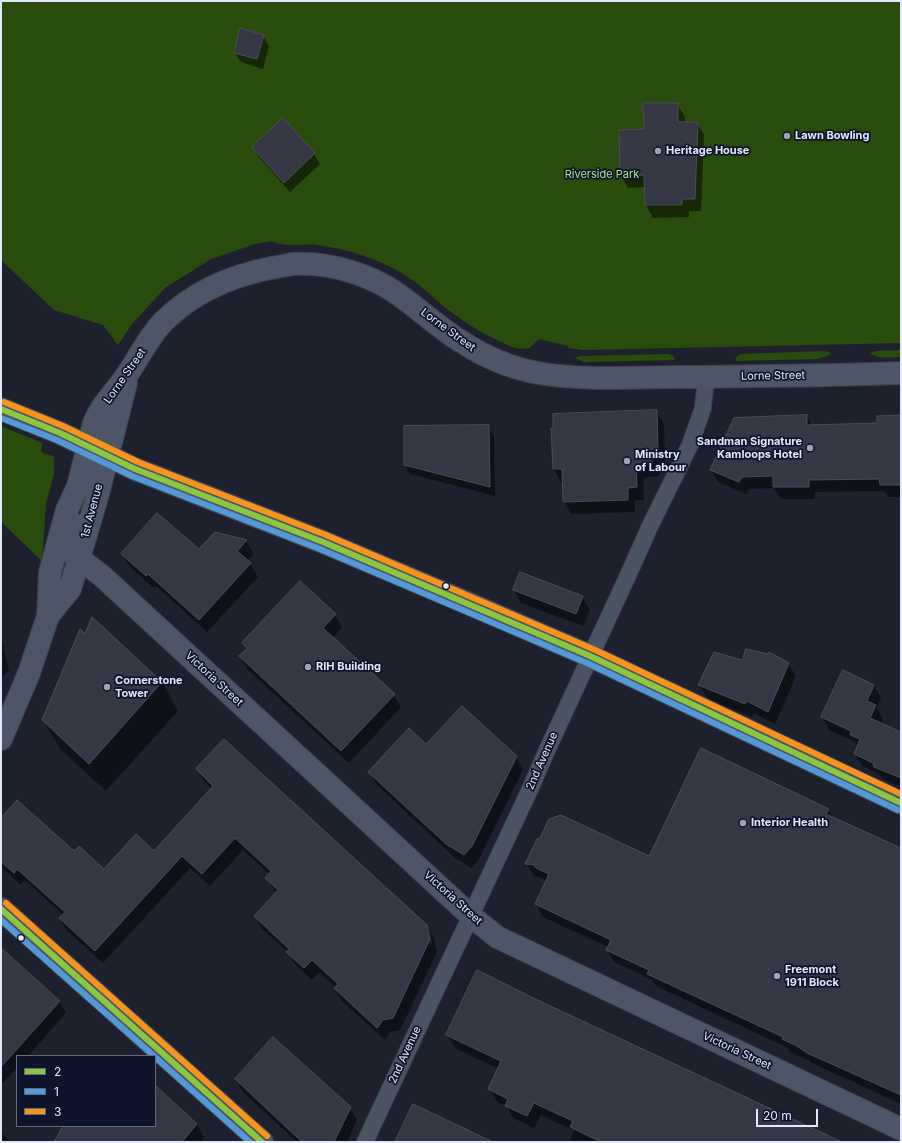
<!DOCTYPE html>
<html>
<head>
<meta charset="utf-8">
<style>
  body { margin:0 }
  #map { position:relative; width:902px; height:1143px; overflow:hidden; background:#1d212e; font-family:Inter,sans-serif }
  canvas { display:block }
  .frame { position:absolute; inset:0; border:2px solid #e2e9fa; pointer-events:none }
  .legend { position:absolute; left:16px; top:1055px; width:140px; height:72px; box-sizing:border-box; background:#0d142b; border:1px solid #62697e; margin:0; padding:5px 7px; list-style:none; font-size:12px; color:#e2e9fa }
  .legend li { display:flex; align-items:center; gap:8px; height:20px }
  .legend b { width:20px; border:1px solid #62697e }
  .scale { position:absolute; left:756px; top:1109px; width:62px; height:18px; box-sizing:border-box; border:2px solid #e2e9fa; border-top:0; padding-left:5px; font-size:12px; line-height:14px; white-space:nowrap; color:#e2e9fa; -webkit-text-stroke:3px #0d142b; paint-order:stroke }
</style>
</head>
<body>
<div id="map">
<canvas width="902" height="1143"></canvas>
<div class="frame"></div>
<ul class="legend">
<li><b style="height:5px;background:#8cc63e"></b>2</li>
<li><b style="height:5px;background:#5399d7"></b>1</li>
<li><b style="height:5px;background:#f7931d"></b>3</li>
</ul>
<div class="scale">20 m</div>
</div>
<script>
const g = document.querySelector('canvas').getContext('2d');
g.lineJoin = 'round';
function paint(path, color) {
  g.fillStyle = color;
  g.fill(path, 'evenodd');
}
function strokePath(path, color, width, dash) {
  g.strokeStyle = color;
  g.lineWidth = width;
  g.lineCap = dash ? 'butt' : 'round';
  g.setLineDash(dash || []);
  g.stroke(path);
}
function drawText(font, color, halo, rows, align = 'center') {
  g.font = font + ' Inter,sans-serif';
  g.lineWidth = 3.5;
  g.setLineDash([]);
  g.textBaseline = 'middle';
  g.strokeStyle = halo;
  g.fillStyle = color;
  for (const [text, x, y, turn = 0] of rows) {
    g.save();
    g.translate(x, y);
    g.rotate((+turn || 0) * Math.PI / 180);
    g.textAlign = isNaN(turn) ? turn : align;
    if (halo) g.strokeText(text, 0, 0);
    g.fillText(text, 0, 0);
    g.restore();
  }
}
paint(new Path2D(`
  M1 1H901V343L583 350 568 348V346L539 339 529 348C517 351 508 345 497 340 480 332 463 321 448 310 432 297 418 282 400 272 374 257 346 249 317 245 302 243 285 248 272 241L255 244 211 259 165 288 132 324 118 345 103 325 54 310 1 260Z
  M901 350V357C891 357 878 360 870 353L876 351Z
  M824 351 829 352 831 354 819 359 735 361 737 356 742 354Z
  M669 354 673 356 675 360 584 362 575 358 579 356Z
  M1 426 42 443 41 452 54 457V475L46 503 42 561 1 522Z`), '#294c0c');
paint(new Path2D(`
  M263 36 269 46 263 69 241 62 235 53Z
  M677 104 685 117V123H697L704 135 701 211H689V217L653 218 646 205 645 187 628 188 621 175 645 130Z
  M283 120 314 154 320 164 290 192 259 157 254 148Z
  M656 411 664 424 665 464H659V476L643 478 644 500H635V512L571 514 564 502 563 482H561L554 469Z
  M807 416 812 426 878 424 901 416V497H888L884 491 815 492V499H781L774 488 749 489 746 494 718 482 711 470Z
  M488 426 494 436 495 496 410 474 405 465Z
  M215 533 246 541 254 554 247 561 250 564 258 577 207 632 156 586 154 588 130 567 122 554 199 551Z
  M514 590 582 597 590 610 583 626 521 603Z
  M335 615 342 628 332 638 394 695 401 707 349 763 247 669 240 656 247 649 243 643Z
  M92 619 162 682 178 711 106 791 60 749 43 720Z
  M1 635 9 671 1 678Z
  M788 663 796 676 775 724 754 713 752 717 707 698 699 685Z
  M874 686 881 698 877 708 883 719 881 724 901 733V787L883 779 880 775 862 766 855 754 858 747 855 742 829 730 822 717Z
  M426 746 516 757 523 770 479 859 471 868 454 857 377 785 369 772Z
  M197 769 426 926 434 939 437 952 400 1030 390 1032 385 1040 342 1001 335 989 336 988 319 972 312 980 295 964 288 952 262 929 255 916 276 893 267 878 270 875 243 850 210 886 190 868 103 963 67 931 60 919 63 915 25 880 21 885 1 867V819L74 853 104 871 154 852 212 789 204 781ZM427 932H430L432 944H430Z
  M828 810 833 818 901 849V1104L816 1065 806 1059 790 1052 788 1048 656 986 652 980 614 962 607 950 608 947 543 917 536 904 546 882 542 878 534 876 527 864 650 857Z
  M1 949 60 1002 66 1013 28 1056H17V1068L1 1085Z
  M447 1035 840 1142H569L574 1131 573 1130 541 1115 534 1128 513 1118 507 1106 497 1102 490 1089 499 1069 455 1048Z
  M236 1079 350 1108 357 1120 347 1142H297L243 1092Z
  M155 1086 197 1124 204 1137 200 1142H55L64 1126H155Z
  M1 1133 11 1142H1Z`), '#0007');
const building = new Path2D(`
  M240 28 264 35 257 59 234 53Z
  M643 103H678V122H698L695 199H682V205H645L644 175H620L619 130 644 129Z
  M283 118 315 153 284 183 252 147Z
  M657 410 658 452H652V464L636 465 637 487 628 488V500L563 502 562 469H553L551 428H553V414Z
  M807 415V425L877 423V416L901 415V485H880L879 479 809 480V487H773V476L742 477 739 482 710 470 734 418Z
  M489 425 490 487 404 465V426Z
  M157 513 199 549 215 532 247 540 237 551 251 563 199 620 148 574 146 576 121 554Z
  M520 572 583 596 576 614 513 590Z
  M300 581 336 614 323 628 395 694 341 751 239 656 247 648 242 643Z
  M92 617 162 682 89 764 42 720 80 629 85 633Z
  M746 649 768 654 769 652 789 663 768 712 747 701 745 704 698 685 714 652 742 660Z
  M843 670 874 685 867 701 876 705 870 718 901 732V778L874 767 873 763 854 754 860 739 850 735 851 731 821 717Z
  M462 706 517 756 472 846 464 855 446 844 368 772 409 728 426 744Z
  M224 739 427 925 430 939 393 1018 383 1020 377 1028 334 988 338 984 312 960 304 968 286 952 289 949 254 916 278 890 265 878 271 871 235 838 202 874 182 856 95 951 59 918 65 912 17 869 14 873 1 862V818L17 800 74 851 79 846 104 869 136 834 154 851 213 786 196 769Z
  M701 748 829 809 826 814 901 848V1095L807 1053 797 1046 782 1039 783 1037 647 974 649 970 606 950 611 940 535 904 549 874 536 868 534 865 525 864 537 839 540 838 549 819 561 815 649 856Z
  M1 948 60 1001 1 1067Z
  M477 970 531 997 842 1142H601L570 1127 573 1121 534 1103 527 1116 505 1106 508 1099 488 1089 501 1061 446 1035Z
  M273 1037 351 1107 334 1142H302L235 1079Z
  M155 1085 197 1124 182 1142H54L63 1126H155Z
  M413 1104 493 1142H395Z`);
paint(building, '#353844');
strokePath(building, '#494d58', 1);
const street = new Path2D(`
  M365 1142 531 787 548 748 630 571 650 526 690 445 703 408 706 377`);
const secondary = new Path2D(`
  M1 409 60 433 135 469 323 542 479 608 590 656 901 803
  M74 524 69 542 72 553 102 576 471 916 497 937 901 1129
  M48 616 70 589 98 494 126 383
  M1 739 29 673 48 616 50 572 67 510 78 486 94 423C101 405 116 391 127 375 139 357 148 338 163 322 193 292 230 276 271 268 278 267 286 265 293 264 324 262 358 271 385 286 413 302 435 326 462 342 485 357 511 368 538 373 584 381 632 377 678 377 753 376 827 376 901 373
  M1 909 262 1142`);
strokePath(street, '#3a3e49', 18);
strokePath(secondary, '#3a3e49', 24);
strokePath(street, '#4b5463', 16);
strokePath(secondary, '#4c5667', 22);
strokePath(new Path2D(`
  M1 409 60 433 135 469 323 542 590 656 901 803
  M1 909 262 1142`), '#8cc63e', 6);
strokePath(new Path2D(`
  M1 418 57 440 132 476 320 549 587 663 898 810
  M1 920 154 1056
  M155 1057 250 1142`), '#5399d7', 6);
strokePath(new Path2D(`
  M4 402 63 426 138 462 326 535 593 649 901 794
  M6 903 267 1136`), '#f7931d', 6);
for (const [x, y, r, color] of [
  [787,136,4,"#9da3b3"],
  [658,151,4,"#9da3b3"],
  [810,448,4,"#9da3b3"],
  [627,461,4,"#9da3b3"],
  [446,586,3.5,"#e2e9fa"],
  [308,667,4,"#9da3b3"],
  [107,687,4,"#9da3b3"],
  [743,823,4,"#9da3b3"],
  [21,938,3.5,"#e2e9fa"],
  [777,976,4,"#9da3b3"]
]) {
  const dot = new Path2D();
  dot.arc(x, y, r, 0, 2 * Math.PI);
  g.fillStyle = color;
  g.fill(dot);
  strokePath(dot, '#0d142b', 1.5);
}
drawText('bold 11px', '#e2e9fa', '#0d142b', [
  ["Lawn Bowling",795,136],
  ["Heritage House",666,151],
  ["Sandman Signature",802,442,"right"],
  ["Kamloops Hotel",802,455,"right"],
  ["Ministry",635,455],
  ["of Labour",635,468],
  ["RIH Building",316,667],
  ["Cornerstone",115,681],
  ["Tower",115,694],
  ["Interior Health",751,823],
  ["Freemont",785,970],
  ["1911 Block",785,983]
], 'left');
drawText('11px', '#a9e584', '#0d142b', [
  ["Riverside Park",602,175]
]);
drawText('11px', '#e2e9fa', '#0d142b', [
  ["Lorne Street",448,330,36],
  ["Lorne Street",125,376,-55],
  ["Lorne Street",773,376,-1],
  ["1st Avenue",92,511,-75],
  ["Victoria Street",214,679,43],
  ["2nd Avenue",542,761,-66],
  ["Victoria Street",453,898,42],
  ["Victoria Street",737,1051,25],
  ["2nd Avenue",405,1055,-65]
]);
</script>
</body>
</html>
